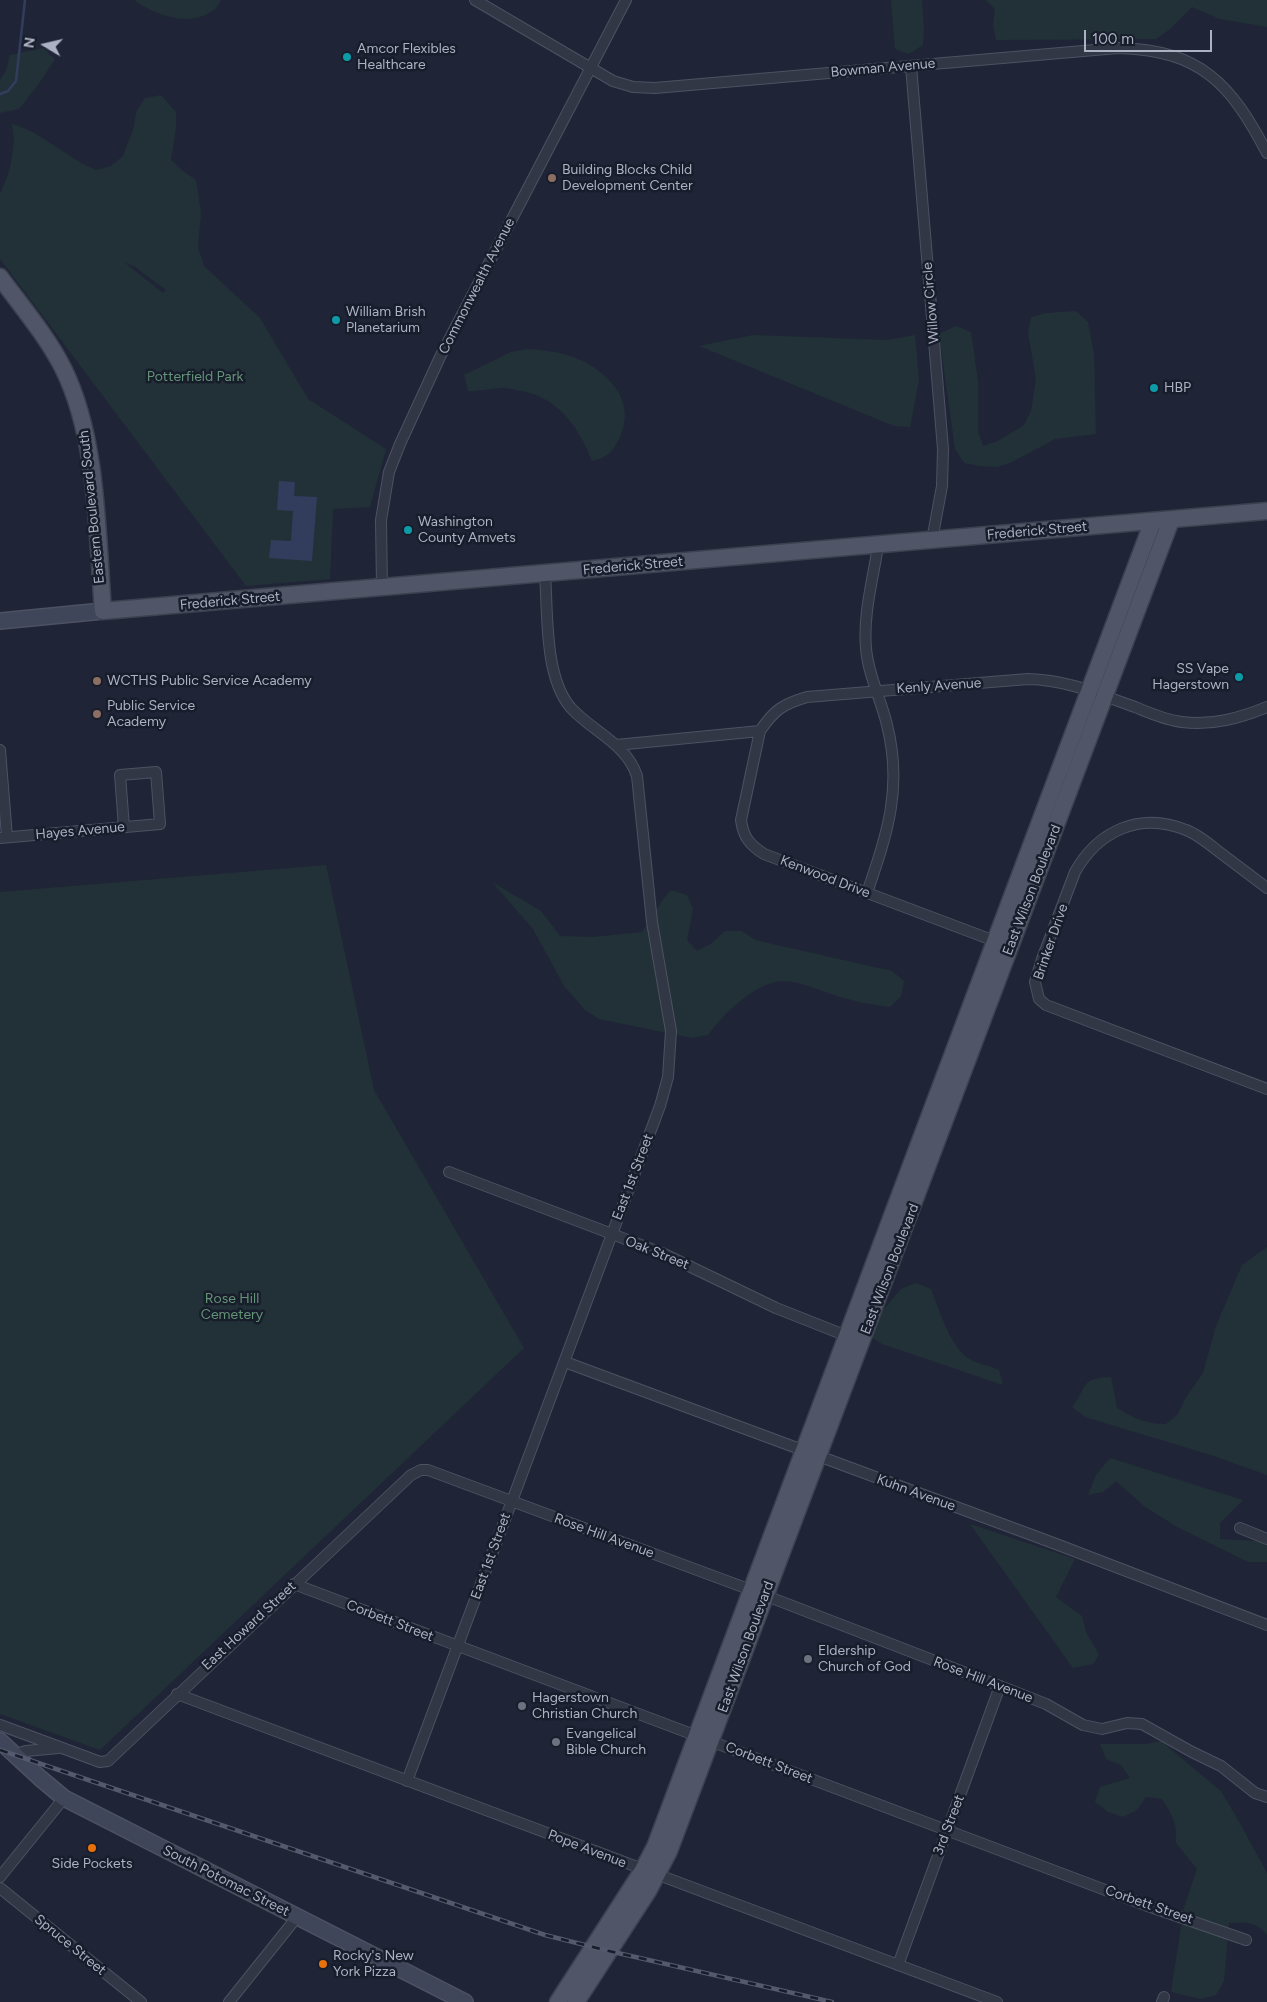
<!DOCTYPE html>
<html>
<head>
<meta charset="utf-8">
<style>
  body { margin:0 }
  #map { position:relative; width:1267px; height:2002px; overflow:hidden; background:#1f2536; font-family:Figtree,sans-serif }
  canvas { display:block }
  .north { position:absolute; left:20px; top:20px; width:50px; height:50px; -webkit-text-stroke:4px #181d2b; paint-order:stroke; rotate:279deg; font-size:14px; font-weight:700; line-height:20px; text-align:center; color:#acb1c4 }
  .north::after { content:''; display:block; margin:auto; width:18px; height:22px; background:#acb1c4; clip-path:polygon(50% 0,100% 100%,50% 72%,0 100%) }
  .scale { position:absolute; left:1084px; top:30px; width:128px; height:22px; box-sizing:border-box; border:2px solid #acb1c4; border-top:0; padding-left:6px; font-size:15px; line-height:18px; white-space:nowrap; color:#acb1c4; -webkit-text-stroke:4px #181d2b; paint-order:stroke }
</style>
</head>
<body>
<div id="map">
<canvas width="1267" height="2002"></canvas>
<div class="north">N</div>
<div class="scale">100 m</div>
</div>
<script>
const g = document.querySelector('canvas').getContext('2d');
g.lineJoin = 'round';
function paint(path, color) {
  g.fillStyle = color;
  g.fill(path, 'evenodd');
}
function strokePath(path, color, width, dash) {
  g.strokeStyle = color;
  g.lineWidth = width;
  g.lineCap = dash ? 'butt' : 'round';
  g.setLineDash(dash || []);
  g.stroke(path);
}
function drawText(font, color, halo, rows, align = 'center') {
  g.font = font + ' Figtree,sans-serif';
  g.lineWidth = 5;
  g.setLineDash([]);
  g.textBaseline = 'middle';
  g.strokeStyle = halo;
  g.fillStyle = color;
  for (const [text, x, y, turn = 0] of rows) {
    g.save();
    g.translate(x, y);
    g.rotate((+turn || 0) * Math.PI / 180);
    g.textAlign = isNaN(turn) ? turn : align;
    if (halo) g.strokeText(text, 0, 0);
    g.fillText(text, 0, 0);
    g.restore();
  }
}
paint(new Path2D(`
  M134 0H221C218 4 216 10 211 12 187 27 155 15 134 0Z
  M891 0H922L924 30 923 45 909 54 895 49Z
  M986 0H1267V27L1220 19 1192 7 1169 30 1156 39 996 40 993 25 995 9Z
  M43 48 55 59 38 85 19 109 0 113V80L6 71 10 55Z
  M161 95 176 112V128L171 160 183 171 196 180 201 213 198 247 204 266 260 318 308 399 386 449 370 507 333 509 330 579 246 586 0 259V194L9 172 12 156 14 140 12 124C44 133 66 158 96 170L111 166 123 156 134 127 136 112 145 98ZM124 262 135 267 166 290 163 293Z
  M1076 311 1088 322 1094 354 1096 434 1055 439 1012 462 997 467 979 466 964 463 955 449 939 334 956 326 971 332 978 381V432L983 446 998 441 1024 425 1031 411 1036 379 1028 333 1031 317 1046 313Z
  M753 335 887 340 915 335 919 380 910 427 894 426 699 346Z
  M527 349C543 350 561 352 576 358 606 370 636 400 621 434 613 452 610 456 592 461 579 427 558 398 522 391 514 390 506 387 499 388 487 389 481 391 468 391L464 375 511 352Z
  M326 865 374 1090 524 1348 100 1750 0 1714V892Z
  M492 882 541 911 560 936 592 937 642 932 664 898 671 890 687 895 693 909 687 940 697 951 712 943 725 931H742L755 940 892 971 904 981 901 996 890 1007C876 1005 862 1003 848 999 829 995 800 980 781 981 754 984 723 1014 708 1035L692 1038 599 1019 585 1010 564 986 533 929Z
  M1267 1247V1475L1214 1456 1085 1417 1072 1407C1088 1387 1079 1378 1111 1377L1117 1408C1133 1418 1146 1424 1166 1424L1178 1414 1185 1399 1203 1373 1216 1326 1242 1265Z
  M916 1283 931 1289C939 1310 950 1346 969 1359 978 1364 990 1366 999 1370L1003 1385 882 1344 869 1336 884 1309 901 1289Z
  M1110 1458 1243 1500 1220 1523V1539L1259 1541 1267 1544V1562H1248L1177 1527 1144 1506 1116 1481 1103 1492 1088 1495 1096 1475Z
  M970 1524 1075 1559 1056 1597 1082 1616 1086 1632 1099 1655 1093 1664 1073 1668Z
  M1161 1741 1221 1791 1241 1825 1267 1873V1935C1256 1921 1246 1922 1229 1923L1224 1981 1216 1995 1201 1999 1171 1992 1184 1908 1197 1869 1176 1843C1177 1821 1173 1817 1162 1799L1146 1797 1137 1810 1123 1817 1108 1812 1095 1802 1100 1787 1130 1778 1121 1765 1106 1759 1100 1744H1145Z`), '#213137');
paint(new Path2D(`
  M279 481 295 482 294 496 317 497 312 561 269 558 271 540 291 541 293 511 277 510Z`), '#323d5e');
strokePath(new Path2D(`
  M0 94 8 91 16 81 25 0`), '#323d5e', 2.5);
const street = new Path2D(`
  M475 0 613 81 633 87 655 88 1118 48C1201 50 1231 84 1267 153
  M911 66 943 449 942 486 932 540
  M382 588 381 520 389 472 400 444 440 357 626 0
  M760 731 741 820C743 837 750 845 764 854L1000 943
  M616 745 760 731C774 710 783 704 807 697L1028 679C1068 680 1098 694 1135 707 1150 713 1165 720 1182 722 1212 726 1240 718 1267 707
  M0 750 7 837
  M0 838 160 824 156 772 120 775 124 827
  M1267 888C1251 876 1234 863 1218 851 1208 843 1197 834 1186 830 1140 811 1098 831 1075 872L1042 959 1035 982 1039 999 1046 1005 1267 1089
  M867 893C887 834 903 788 887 725 881 699 868 675 866 648 863 614 873 579 878 546
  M449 1172 662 1253 776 1308 852 1338
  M565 1362 1056 1544 1267 1625
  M1240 1528 1267 1539
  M294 1584 1145 1905 1246 1940
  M177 1694 997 2002
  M0 1725 100 1762 108 1761 411 1475 421 1470H428L751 1590 1000 1686 1046 1704 1083 1725 1102 1729 1127 1723 1142 1724 1192 1752 1221 1766 1255 1793 1267 1797
  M14 1755 26 1751 58 1748
  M407 1781 660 1106 668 1077 671 1031 652 922 637 776C626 743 593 732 571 708 544 677 548 613 545 574
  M0 1877 64 1798
  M0 1888 141 2002
  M898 1965 1000 1686
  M229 2002 297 1917
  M1162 2002 1164 1997`);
const secondary = new Path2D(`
  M0 621 103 611
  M0 1741 40 1778 64 1798 465 2002`);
const primary = new Path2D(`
  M0 277C22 307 46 335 63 368 98 438 97 534 103 611L1267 511
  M558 2002 643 1870 655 1847 1153 521
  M576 2002 648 1891 669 1851 1171 520`);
strokePath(street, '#4d5262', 12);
strokePath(secondary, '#4d5262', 18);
strokePath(primary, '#3c4150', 19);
strokePath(street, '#323746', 10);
strokePath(secondary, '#40465a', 15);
strokePath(primary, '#505667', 16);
const rail = new Path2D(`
  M0 1750 545 1935 609 1951 832 2002`);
strokePath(rail, '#545a6e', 4.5);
strokePath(rail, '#181d2b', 2.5, [8]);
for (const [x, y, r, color] of [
  [347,57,5,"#0f9aa8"],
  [552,178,5,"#8d6e63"],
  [336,320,5,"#0f9aa8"],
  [1154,388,5,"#0f9aa8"],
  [408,530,5,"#0f9aa8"],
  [1239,677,5,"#0f9aa8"],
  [97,681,5,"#8d6e63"],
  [97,714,5,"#8d6e63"],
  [808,1659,5,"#6b7280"],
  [522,1706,5,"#6b7280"],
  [556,1742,5,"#6b7280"],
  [92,1848,5,"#e8710a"],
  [323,1964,5,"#e8710a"]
]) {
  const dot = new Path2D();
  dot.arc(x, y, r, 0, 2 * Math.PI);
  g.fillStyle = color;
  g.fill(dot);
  strokePath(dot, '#181d2b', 2);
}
drawText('14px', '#acb1c4', '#181d2b', [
  ["Amcor Flexibles",357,49],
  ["Healthcare",357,65],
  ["Building Blocks Child",562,170],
  ["Development Center",562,186],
  ["William Brish",346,312],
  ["Planetarium",346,328],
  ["HBP",1164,388],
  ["Washington",418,522],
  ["County Amvets",418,538],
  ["SS Vape",1229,669,"right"],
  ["Hagerstown",1229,685,"right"],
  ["WCTHS Public Service Academy",107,681],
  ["Public Service",107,706],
  ["Academy",107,722],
  ["Eldership",818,1651],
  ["Church of God",818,1667],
  ["Hagerstown",532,1698],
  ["Christian Church",532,1714],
  ["Evangelical",566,1734],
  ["Bible Church",566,1750],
  ["Side Pockets",92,1864,"center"],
  ["Rocky's New",333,1956],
  ["York Pizza",333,1972]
], 'left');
drawText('14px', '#acb1c4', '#181d2b', [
  ["Bowman Avenue",883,68,-5],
  ["Commonwealth Avenue",477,286,-63],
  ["Willow Circle",931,303,-95],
  ["Eastern Boulevard South",92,507,-96],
  ["Frederick Street",1037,531,-5],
  ["Frederick Street",633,566,-5],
  ["Frederick Street",230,601,-5],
  ["Kenly Avenue",939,686,-4],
  ["Hayes Avenue",80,831,-5],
  ["Kenwood Drive",825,877,21],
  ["East Wilson Boulevard",1032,890,-69],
  ["Brinker Drive",1051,942,-71],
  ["East 1st Street",633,1177,-69],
  ["Oak Street",657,1253,22],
  ["East Wilson Boulevard",890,1269,-69],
  ["Kuhn Avenue",916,1493,20],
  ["Rose Hill Avenue",604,1536,20],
  ["East 1st Street",491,1556,-70],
  ["Corbett Street",390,1621,21],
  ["East Howard Street",249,1626,-43],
  ["East Wilson Boulevard",746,1647,-70],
  ["Rose Hill Avenue",983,1680,21],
  ["Corbett Street",769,1763,21],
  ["3rd Street",949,1825,-69],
  ["Pope Avenue",587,1849,21],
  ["South Potomac Street",226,1881,27],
  ["Corbett Street",1149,1905,19],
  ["Spruce Street",70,1945,39]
]);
drawText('14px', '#649477', '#181d2b', [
  ["Potterfield Park",195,377],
  ["Rose Hill",232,1299],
  ["Cemetery",232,1315]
]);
</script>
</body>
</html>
